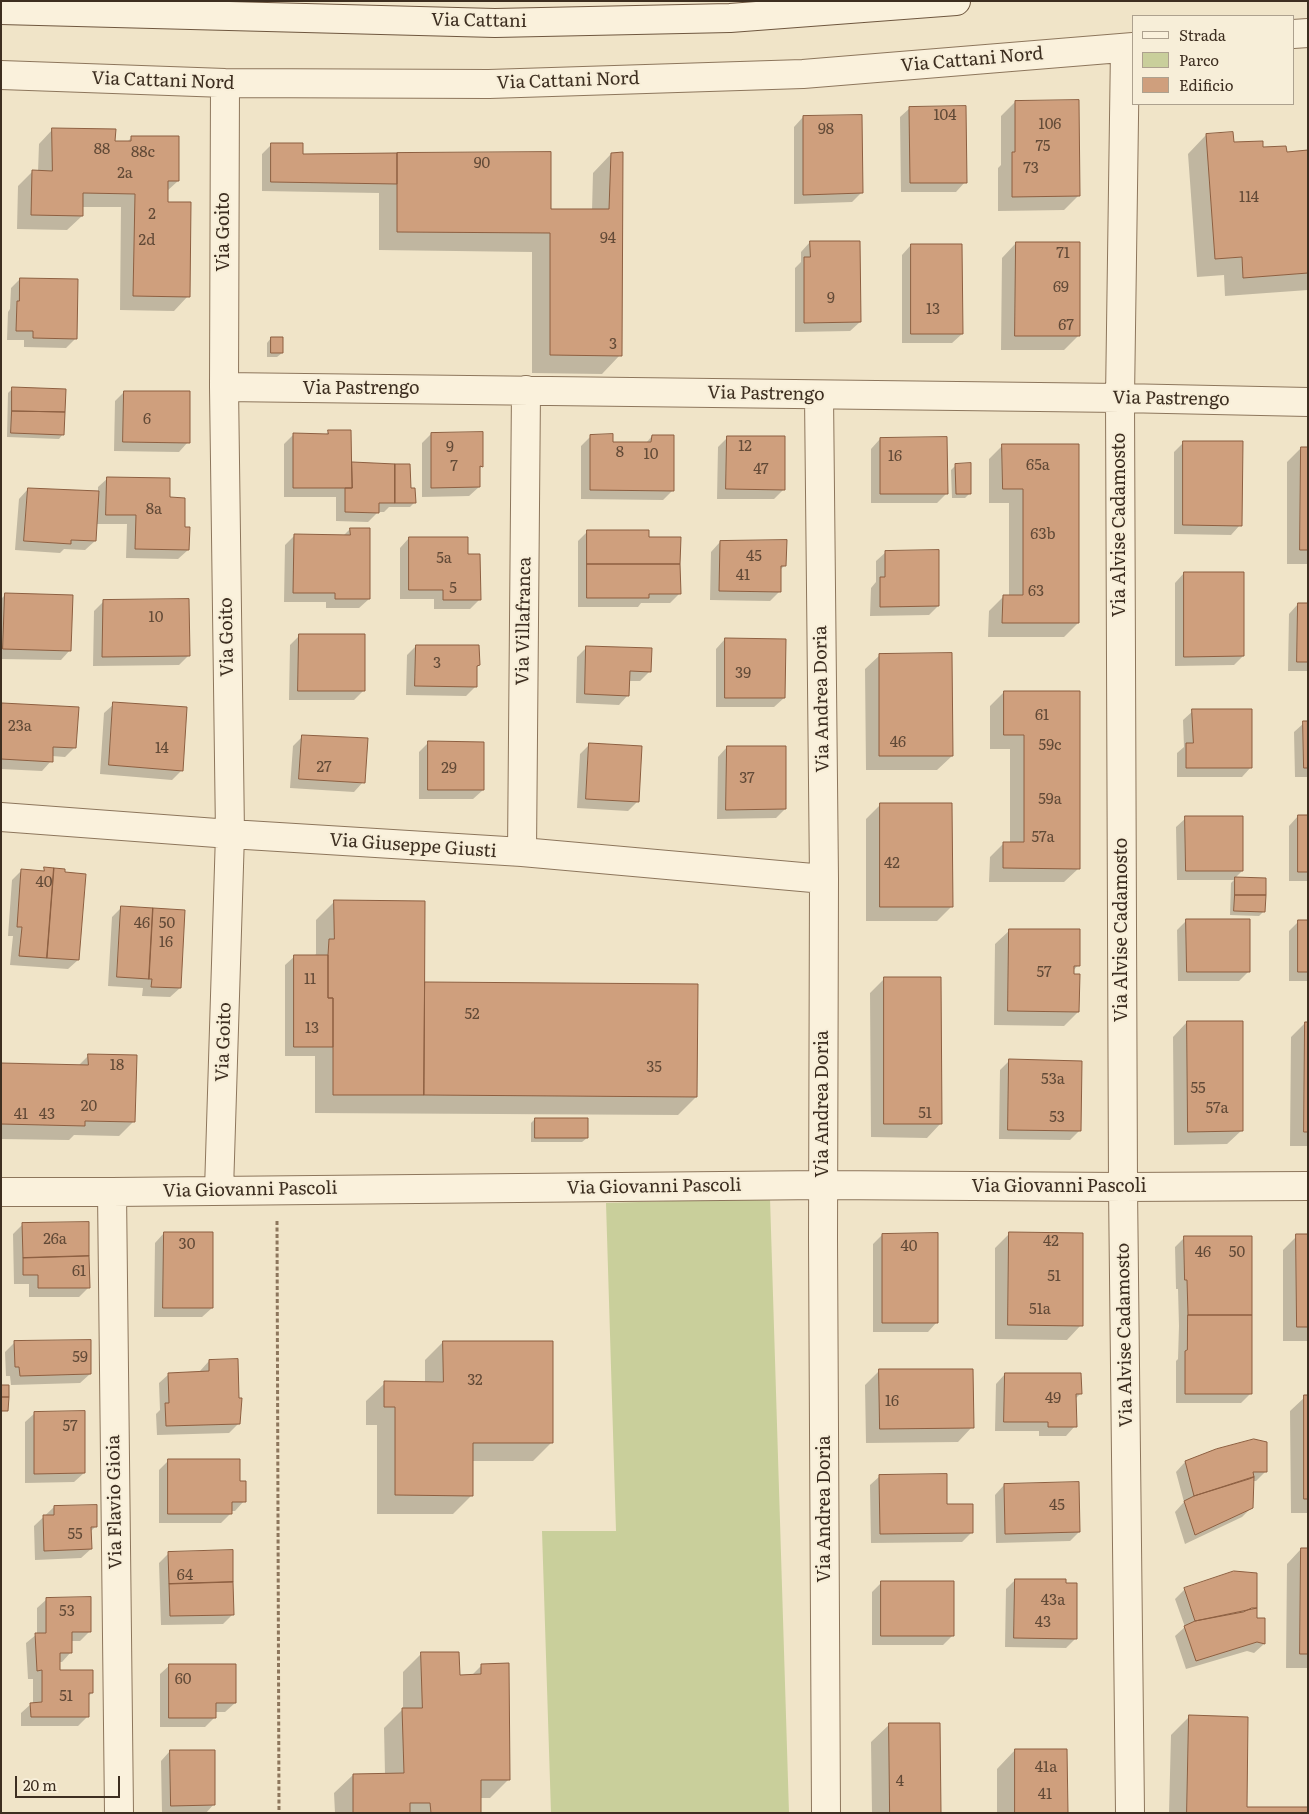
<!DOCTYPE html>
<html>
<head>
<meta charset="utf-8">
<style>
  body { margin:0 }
  #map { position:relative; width:1309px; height:1814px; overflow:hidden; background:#f0e4c8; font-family:Literata,serif }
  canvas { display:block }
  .frame { position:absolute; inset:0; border:2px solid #3d2e20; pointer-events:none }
  .legend { position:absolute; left:1132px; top:15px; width:162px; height:90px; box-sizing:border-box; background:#f7eed8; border:1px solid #ada18e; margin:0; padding:6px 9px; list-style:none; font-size:15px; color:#3d2e20 }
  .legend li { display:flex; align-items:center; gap:10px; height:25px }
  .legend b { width:25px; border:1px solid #ada18e }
  .scale { position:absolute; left:15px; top:1776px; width:105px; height:22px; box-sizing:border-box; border:2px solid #3d2e20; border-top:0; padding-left:6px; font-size:15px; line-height:18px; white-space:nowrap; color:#3d2e20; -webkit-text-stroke:4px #f7eed8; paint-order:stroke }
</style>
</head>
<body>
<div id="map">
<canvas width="1309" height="1814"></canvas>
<div class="frame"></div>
<ul class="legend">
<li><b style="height:6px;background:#faf1dc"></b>Strada</li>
<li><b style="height:14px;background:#c9cf9b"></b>Parco</li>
<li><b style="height:14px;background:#cf9f7d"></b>Edificio</li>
</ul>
<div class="scale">20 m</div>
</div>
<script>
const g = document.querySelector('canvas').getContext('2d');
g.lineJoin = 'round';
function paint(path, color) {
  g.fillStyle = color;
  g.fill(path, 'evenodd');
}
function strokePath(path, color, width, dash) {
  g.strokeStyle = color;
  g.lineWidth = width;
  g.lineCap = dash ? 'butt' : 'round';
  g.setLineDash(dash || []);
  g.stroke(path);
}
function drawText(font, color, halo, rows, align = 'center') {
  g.font = font + ' Literata,serif';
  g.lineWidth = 4;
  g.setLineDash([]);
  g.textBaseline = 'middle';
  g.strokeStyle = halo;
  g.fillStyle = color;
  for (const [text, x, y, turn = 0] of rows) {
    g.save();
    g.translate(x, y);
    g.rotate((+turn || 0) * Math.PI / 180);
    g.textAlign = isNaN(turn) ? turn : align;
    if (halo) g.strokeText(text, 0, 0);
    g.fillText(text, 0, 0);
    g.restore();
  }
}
paint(new Path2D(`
  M770 1198 789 1813H551L542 1531H616L606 1203Z`), '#c9cf9b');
paint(new Path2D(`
  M1015 102 1078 196 1064 210 998 211V168L1001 165V116Z
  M910 108 965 182 956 192H901L900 117Z
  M803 117 861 193 852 202 794 204V127Z
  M53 129 114 142H127L132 137 178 181 167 191V203L188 296 174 311 120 310 121 207H82V216L67 230 17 229 18 186 32 172H38L39 144Z
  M1206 135 1233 144 1285 153 1308 152V290L1225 296 1224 275 1197 277 1188 154Z
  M271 145 302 155 550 211H592L593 173 611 154 620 355 602 374 532 373V252L379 250V193L262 191V154Z
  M810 242 860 322 850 331 795 332V268L801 262V252Z
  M1016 243 1078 336 1064 350H1001L1002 258Z
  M911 245 962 334 952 343H902V255Z
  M20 279 75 339 66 348 24 347V340H7L8 312 10 309 11 288Z
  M271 338 282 353 277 357H267V343Z
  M13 388 63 434 59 439 7 437 8 393Z
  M124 392 188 442 179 452 114 451 115 401Z
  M328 432 350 464 409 465V489L414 503 410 507H389L384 512H378L368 522 336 521V497H284V444L293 435H325Z
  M431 434 482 466 479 469V487L469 496 422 497V443Z
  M591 436 611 443H646L652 436 673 490 663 500 581 499V446Z
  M728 437 784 489 774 499H717L718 447Z
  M880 439 946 494 937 503H871V449Z
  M1184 442 1240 525 1231 535 1174 534V452Z
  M1003 445H1078V623L1064 637H988L989 611 1003 597H1009V503H989V459Z
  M1301 448H1308V564H1287V462Z
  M956 465 970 493 965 498H952L951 470Z
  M108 478 168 498 183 528 188 550 178 559 126 558 127 524H96L95 541 85 550 64 549 60 553 15 550 19 499 28 489 98 492V487Z
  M350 529 369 599 359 608H326V602H284L285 545 294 536H343Z
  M588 531 648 538 679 594 670 603H641L638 607H578V541Z
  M409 538 467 555 479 600 470 609H434V599H400V548Z
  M720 542 785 565 780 570V591L770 601 710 600 711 552Z
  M886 552 938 606 929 615 870 616 871 588 876 582V561Z
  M1184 573 1243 656 1234 665 1175 666V583Z
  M6 594 70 650 61 660 1 659V599Z
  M104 601 188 656 179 665 93 666 94 611Z
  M1298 604H1308V671H1288L1289 614Z
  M299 636 364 690 354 700H289L290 645Z
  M725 639 784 698 774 707H716V649Z
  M416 646 479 665 476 668V686L466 696 406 695 407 655Z
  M587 647 650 671 640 681H628V695L619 705 576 703 577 657Z
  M880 655 952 756 937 770H866L865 669Z
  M1004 692H1079V868L1064 882H989L990 857 1004 843H1010V749H990V706Z
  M114 704 182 770 172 780 100 774 104 713Z
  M2 705 75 747 65 757 52 756 51 761 42 771 1 769Z
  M1193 711 1251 767 1242 777H1177V753L1184 747 1183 720Z
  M1304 723H1308V777H1295L1294 732Z
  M303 736 363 782 354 792 290 788 293 746Z
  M429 742 483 790 473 799H419V752Z
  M589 745 638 801 628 811 577 808 580 754Z
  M727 747 785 809 776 818 717 819 718 757Z
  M881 804 951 907 937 921H866V819Z
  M1298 816H1308V881H1289V826Z
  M1186 818 1242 871 1235 878 1264 879V911L1259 916 1230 915 1231 883 1234 880H1177L1176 827Z
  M45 869 78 960 68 969 10 965 13 936H8L12 880 22 870 42 872Z
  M335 901 424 984 697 985 696 1097 678 1115 315 1113V1056H285V965L295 956H314L316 954V920Z
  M122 907 180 988 170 997 142 996 143 988 108 986 112 917Z
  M1187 920 1249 971 1239 981H1178L1177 930Z
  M1299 921H1308V981H1289V931Z
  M1010 930 1078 965 1073 971 1078 1012 1064 1026 994 1025 995 944Z
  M884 979 941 1123 927 1138 871 1137 870 993Z
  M1187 1022 1242 1130 1227 1144 1174 1145 1173 1037Z
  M1305 1023H1308V1146H1290L1291 1037Z
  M89 1055 133 1122 119 1136 74 1135 69 1140 1 1139V1065L78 1066Z
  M1009 1061 1080 1130 1070 1140 999 1139 1000 1070Z
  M535 1119 587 1138 582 1142H531V1123Z
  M23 1224 89 1287 79 1297H29V1284H14L13 1234Z
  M164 1233 212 1308 202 1317H154L155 1243Z
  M1010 1233 1081 1325 1067 1340 995 1339V1248Z
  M882 1235 937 1322 928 1332H873V1244Z
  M1297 1236H1308V1341H1283V1250Z
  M1185 1237 1251 1393 1241 1403H1176V1361L1178 1359 1179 1326 1178 1289H1176L1175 1247Z
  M15 1342 90 1374 80 1383 11 1385 10 1376H6L5 1352Z
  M443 1342 552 1442 533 1461H472V1495L453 1514H377V1425H366V1401L385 1383H425V1360Z
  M209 1361 238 1399 239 1423 229 1433 157 1435 156 1414 160 1410 159 1383 169 1374 200 1373V1371Z
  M879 1371 972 1427 958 1442 866 1443 865 1385Z
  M1005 1374 1080 1394 1075 1399V1426L1066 1436H1039V1431H995L996 1384Z
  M1305 1397H1308V1513H1291L1290 1411Z
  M35 1413 84 1473 74 1482 25 1483V1422Z
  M168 1461 239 1482 244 1501 235 1511H231V1513L221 1523H159V1470Z
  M1185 1462 1266 1471 1256 1481H1252V1507L1242 1517 1185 1544 1175 1512 1184 1502 1176 1472Z
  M880 1476 946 1505 971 1533 962 1542 871 1543 870 1485Z
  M1004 1485 1079 1532 1070 1541 996 1543 995 1495Z
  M54 1507 96 1526 90 1532 91 1549 81 1558 35 1560 34 1526Z
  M1301 1549H1308V1668H1286L1287 1564Z
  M169 1553 233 1614 223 1624 161 1625 159 1563Z
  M1234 1572 1256 1619H1263L1264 1644 1254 1653 1247 1651 1186 1669 1175 1636 1185 1627 1175 1599 1185 1589Z
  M1015 1580 1076 1638 1066 1648 1005 1647 1006 1589Z
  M881 1583 953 1635 943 1645H872V1592Z
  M47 1599 90 1631 80 1641H71V1652L62 1662H59V1671L92 1693 87 1697V1717L78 1726H21V1713L31 1704H33V1679H28L26 1643 37 1634V1608Z
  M421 1654 459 1676H471L481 1666 509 1779 490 1798H480V1813H335L334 1793 353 1775 385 1774 384 1728 403 1709V1672Z
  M170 1665 235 1703 225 1712H215V1717L205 1727H160V1674Z
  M1189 1717 1245 1808 1308 1813H1169L1171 1735Z
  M890 1724 940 1813H872L871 1742Z
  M1015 1750 1066 1813H997V1769Z
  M170 1751 214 1804 206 1813H162L161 1761Z`), '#0003');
const building = new Path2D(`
  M1079 100 1080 196 1012 197V152H1015V101Z
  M966 106 967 183H910L909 107Z
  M862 115 863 193 803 195V116Z
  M52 128 116 129 115 141H131V136H179V181H168V202H191L190 297 133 296 135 194 83 193V216L31 215 32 170 52 171Z
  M1233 132 1234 142 1263 141V147L1286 146 1287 152 1308 150V273L1243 278 1242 257 1215 259 1206 134Z
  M271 143H303V154L397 153V184L271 182Z
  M551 152V209H609L611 153 623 152 622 356 550 355V233L397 232V153Z
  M810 241H860L861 322 804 323V257H810Z
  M1016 242H1080V336H1015Z
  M911 244H962L963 334H911Z
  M20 278 78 279 77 339 33 338V331H16L17 301H19Z
  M271 337H283V353H271Z
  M12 387 66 389 65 412 12 411Z
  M124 391H190V443L123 442Z
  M12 411 65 412 64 435 11 433Z
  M328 430H351L352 488H293V433L328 434Z
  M483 432V467L480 466V487L431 488V433Z
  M613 434V442H651L652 435H674V491L590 490V435Z
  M727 436H785V490L726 489Z
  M947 437 948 494H880V438Z
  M1183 441H1243L1242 526 1183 525Z
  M1002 444H1079V623H1002L1003 595H1023V489H1003Z
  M1301 447H1308V550H1300Z
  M352 462 395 464V503H379V513L345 512V488H352Z
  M971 463V494H956L955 464Z
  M395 464H410L411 488H415L416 503H395Z
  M107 477 170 478V497L185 498V527H190L189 550 135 549 136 515H106Z
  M28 488 99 491 96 541 71 540V544L24 541Z
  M350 528H370V599H335V593H293L294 534 350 535Z
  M587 530H649V537H681L680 564H587Z
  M409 537H468V554H480L481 600H443V590H409Z
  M787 540 786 566H781V592L719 591 720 541Z
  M939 550V606L880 607V577H885V551Z
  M587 564H680L681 594H649V598H587Z
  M1184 572H1244V656L1184 657Z
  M5 593 73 595 71 651 3 649Z
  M189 599 190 656 102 657 103 600Z
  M1298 603H1308V662H1297Z
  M299 634H365V691H298Z
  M725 638 786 639 785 698H725Z
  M416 645H479L480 665 477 666V687L415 686Z
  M586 646 652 648 651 672 630 671 629 696 585 694Z
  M952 653 953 756H879V654Z
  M1004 691H1080V869L1003 868V842H1024V735H1004Z
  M113 702 187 707 183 771 109 765Z
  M2 703 79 707 76 748 53 747V762L1 759Z
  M1192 709H1252V768H1186V743H1193Z
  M1303 721H1308V768H1304Z
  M302 735 368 738 365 783 299 779Z
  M428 741 484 742V790H428Z
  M589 743 642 746 639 802 586 799Z
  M727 746H786V809L726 810Z
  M880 803H952L953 907H880Z
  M1298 815H1308V872H1298Z
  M1185 816H1243V871H1186Z
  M44 867 54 868 47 958 19 956 22 927H17L21 869 44 871Z
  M54 868 65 869V872L86 874 79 960 47 958Z
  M1235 877 1266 878V895H1235Z
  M1235 895H1266L1265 912 1234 911Z
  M334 900 425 901 424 1095H333V998H328V955L329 939H334Z
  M121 906 153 908 149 979 117 977Z
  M153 908 185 910 181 988 151 987 152 979H149Z
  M1186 919H1250V972H1187Z
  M1298 920H1308V972H1298Z
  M1009 929H1080V966H1074V974H1080L1079 1012 1008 1011Z
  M294 955H328V998H333V1047H294Z
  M884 977H941L942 1124H884Z
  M425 982 698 984 697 1097 424 1095Z
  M1187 1021H1243V1131L1188 1132Z
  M1305 1022H1308V1132H1304Z
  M88 1054 137 1055 135 1122 85 1121V1126L1 1124V1063L88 1065Z
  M1009 1059 1082 1061 1081 1131 1008 1130Z
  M535 1118H588V1138H535Z
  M89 1222V1256L23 1258 22 1223Z
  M164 1232H213V1308H163Z
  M1009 1232 1083 1233V1326L1008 1325Z
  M938 1233V1323H882V1234Z
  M1296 1234H1308V1327H1297Z
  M1184 1236H1252V1315H1188L1187 1280H1185Z
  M89 1256 90 1288H38V1275H23V1258Z
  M1188 1315H1252V1394H1185V1351L1187 1350Z
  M91 1340V1374L20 1376 19 1367H15L14 1341Z
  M443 1341H553V1443H473V1496L395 1495V1407H384V1381L443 1382Z
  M238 1359 239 1398H242L240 1424 166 1426 165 1403H169L168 1373 209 1371V1360Z
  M879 1369H973L974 1428 880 1429Z
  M1005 1373H1081L1082 1394H1076L1077 1427H1048V1422H1004Z
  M1 1385H9V1397H1Z
  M1304 1395H1308V1499H1304Z
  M1 1397H9L8 1411H1Z
  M85 1411V1473L34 1474V1412Z
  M1254 1439 1267 1442V1472H1253L1254 1477 1249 1479 1194 1496 1185 1461 1216 1449Z
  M168 1459H240V1481H246V1502H232V1514H168Z
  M947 1474V1504H973V1533L880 1534 879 1475Z
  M1254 1477 1253 1508 1195 1535 1184 1501 1194 1496Z
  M1079 1482 1080 1532 1005 1534 1004 1484Z
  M97 1505V1527H91L92 1549 44 1551 43 1515H54V1506Z
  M1301 1548H1308V1654H1300Z
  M233 1550V1582L169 1584 168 1552Z
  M1234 1571 1257 1573V1608L1195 1621 1184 1588Z
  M1015 1579H1066V1583H1077V1639L1014 1638Z
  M881 1581H954V1636H881Z
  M233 1582 234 1615 170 1616 169 1584Z
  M91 1597V1632H72V1653H60V1670H93V1693H89V1717H31L30 1703 42 1702V1670L37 1671 35 1633H46V1598Z
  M1252 1608H1257V1618H1265V1644L1257 1642 1196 1661 1184 1626 1195 1621 1243 1612Z
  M421 1652H459L460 1675 481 1674V1664L509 1663 510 1780H481V1813H431L430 1803H410V1813H353V1774L404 1773 402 1708H422Z
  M169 1664H236V1703H216V1718H169Z
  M1189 1715 1248 1717 1247 1807H1308V1813H1187Z
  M889 1723H940L941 1813H890Z
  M1015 1749H1067L1068 1813H1015Z
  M170 1750H215V1805L171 1806Z`);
paint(building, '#cf9f7d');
strokePath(building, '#8d5f41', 1);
const minor = new Path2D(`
  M1293 34 1308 33
  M1125 48 1120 398 1123 1187 1130 1813
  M1 75 225 83 489 84 803 74 1133 47
  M224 387 1120 398 1308 402
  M819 395 824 879 823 1238 826 1813
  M1 817 230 834 522 852 824 879
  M522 852 526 390
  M219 1190 230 834 224 387 225 83
  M1 1192H112L823 1185 1123 1187 1308 1186
  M112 1192 119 1813`);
const secondary = new Path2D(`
  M1 10 495 23 730 18 956 1`);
strokePath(minor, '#8d765c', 30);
strokePath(secondary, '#6f573f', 30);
strokePath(new Path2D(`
  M277 1221 279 1813`), '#8d765c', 3, [4, 2.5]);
strokePath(minor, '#faf1dc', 28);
strokePath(secondary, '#faf1dc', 28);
drawText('15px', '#624a37', null, [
  ["104",945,116],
  ["106",1050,125],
  ["98",826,130],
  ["75",1043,147],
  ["88",102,150],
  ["88c",143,153],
  ["90",482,164],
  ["73",1031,169],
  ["2a",125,174],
  ["114",1249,198],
  ["2",152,215],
  ["94",608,239],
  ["2d",147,241],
  ["71",1063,254],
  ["69",1061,288],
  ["9",831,299],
  ["13",933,310],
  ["67",1066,326],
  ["3",613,345],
  ["6",147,420],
  ["12",745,447],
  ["9",450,448],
  ["8",620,453],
  ["10",651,455],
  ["16",895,457],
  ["65a",1038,466],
  ["7",454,467],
  ["47",761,470],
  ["8a",154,510],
  ["63b",1043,535],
  ["45",754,557],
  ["5a",444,559],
  ["41",743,576],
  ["5",453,589],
  ["63",1036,592],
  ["10",156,618],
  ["3",437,664],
  ["39",743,674],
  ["61",1042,716],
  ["23a",20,727],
  ["46",898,743],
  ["59c",1050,746],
  ["14",162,749],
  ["27",324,768],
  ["29",449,769],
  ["37",747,779],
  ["59a",1050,800],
  ["57a",1043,838],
  ["42",892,864],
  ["40",44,883],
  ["46",142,924],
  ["50",167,924],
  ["16",166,943],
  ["57",1044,973],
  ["11",310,980],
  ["52",472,1015],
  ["13",312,1029],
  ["18",117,1066],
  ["35",654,1068],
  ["53a",1053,1080],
  ["55",1198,1089],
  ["20",89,1107],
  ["57a",1217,1109],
  ["51",925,1114],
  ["41",21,1115],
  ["43",47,1115],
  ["53",1057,1118],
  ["26a",55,1240],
  ["42",1051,1242],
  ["30",187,1245],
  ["40",909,1247],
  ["46",1203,1253],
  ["50",1237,1253],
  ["61",79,1272],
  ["51",1054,1277],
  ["51a",1040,1310],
  ["59",80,1358],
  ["32",475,1381],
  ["49",1053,1399],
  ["16",892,1402],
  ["57",70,1427],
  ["45",1057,1506],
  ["55",75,1535],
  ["64",185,1576],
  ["43a",1053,1601],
  ["53",67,1612],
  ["43",1043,1623],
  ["60",183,1680],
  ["51",66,1697],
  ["41a",1046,1768],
  ["4",900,1782],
  ["41",1045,1795]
]);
drawText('18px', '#3d2e20', '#f7eed8', [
  ["Via Cattani",479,21,1],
  ["Via Cattani Nord",972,60,-5],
  ["Via Cattani Nord",163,81,2],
  ["Via Cattani Nord",568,81,-2],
  ["Via Goito",224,232,-90],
  ["Via Pastrengo",361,389],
  ["Via Pastrengo",766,394,1],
  ["Via Pastrengo",1171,399,1],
  ["Via Alvise Cadamosto",1120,525,-90],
  ["Via Villafranca",524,621,-89],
  ["Via Goito",227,637,-91],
  ["Via Andrea Doria",822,699,-91],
  ["Via Giuseppe Giusti",413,846,4],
  ["Via Alvise Cadamosto",1122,930,-90],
  ["Via Goito",224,1042,-88],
  ["Via Andrea Doria",823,1104,-90],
  ["Via Giovanni Pascoli",654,1187,-1],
  ["Via Giovanni Pascoli",1059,1187],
  ["Via Giovanni Pascoli",250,1190,-1],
  ["Via Alvise Cadamosto",1125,1335,-91],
  ["Via Flavio Gioia",115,1502,-91],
  ["Via Andrea Doria",825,1509,-90]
]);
</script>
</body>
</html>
